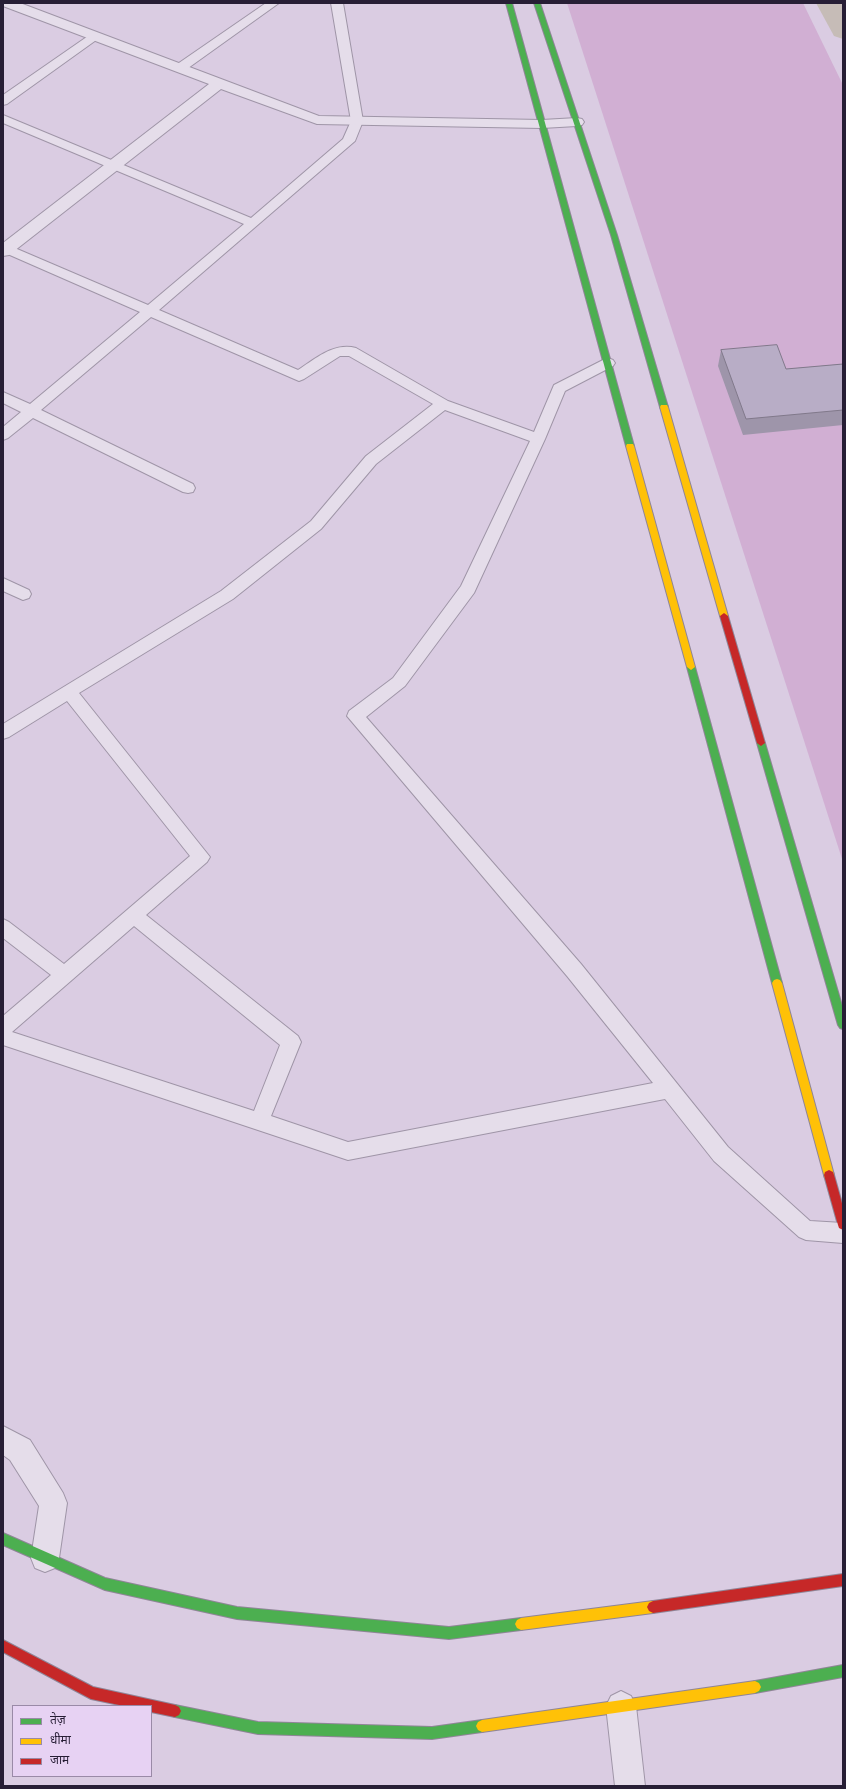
<!DOCTYPE html>
<html>
<head>
<meta charset="utf-8">
<style>
  body { margin:0 }
  #map { position:relative; width:846px; height:1789px; overflow:hidden; background:#dacce2; font-family:"Crimson Pro","Noto Sans Devanagari",serif }
  canvas { display:block }
  .frame { position:absolute; inset:0; border:4px solid #271e35; pointer-events:none }
  .legend { position:absolute; left:12px; top:1705px; width:140px; height:72px; box-sizing:border-box; background:#e7d2f3; border:1px solid #9a8aa7; margin:0; padding:5px 7px; list-style:none; font-size:12px; color:#271e35 }
  .legend li { display:flex; align-items:center; gap:8px; height:20px }
  .legend b { width:20px; border:1px solid #9a8aa7 }
</style>
</head>
<body>
<div id="map">
<canvas width="846" height="1789"></canvas>
<div class="frame"></div>
<ul class="legend">
<li><b style="height:5px;background:#4caf50"></b>तेज़</li>
<li><b style="height:5px;background:#ffc107"></b>धीमा</li>
<li><b style="height:5px;background:#c62828"></b>जाम</li>
</ul>
</div>
<script>
const g = document.querySelector('canvas').getContext('2d');
g.lineJoin = 'round';
function paint(path, color) {
  g.fillStyle = color;
  g.fill(path, 'evenodd');
}
function strokePath(path, color, width, dash) {
  g.strokeStyle = color;
  g.lineWidth = width;
  g.lineCap = dash ? 'butt' : 'round';
  g.setLineDash(dash || []);
  g.stroke(path);
}
paint(new Path2D(`
  M567 3H803L843 85V862Z`), '#d1afd3');
paint(new Path2D(`
  M816 3H842L843 6V39L834 36Z`), '#c6bcb7');
const lane = new Path2D(`
  M266 3H279L184 71H176L174 68 176 65Z
  M331 3H343L363 121 355 141 159 310 298 370C315 359 334 342 356 348L448 401 534 432 554 385 603 360 608 358 613 360 615 363 613 366 565 391 545 439 474 593 405 686 366 717 581 964 728 1147 810 1221 843 1223V1243L806 1240 799 1237 714 1161 665 1099 348 1160 3 1045V1016L51 975 3 938V919L9 922 64 964 190 856 67 701 9 737 3 739V724L221 591 311 521 366 456 433 404 349 356H340L304 379 299 381 151 317 41 410 193 484 195 488 193 492 188 493 183 492 33 418 8 438 3 440V427L21 412 3 403V392L30 404 140 312 3 252V243L148 305 244 224 3 123V115L251 218 343 139 351 121ZM445 410 530 441 461 586 393 678 349 711 347 716 567 976 653 1083 348 1142 271 1116 301 1042 298 1036 146 915 207 862 210 857 79 693 233 599 321 529 376 464ZM134 926 280 1045 254 1111 12 1032Z
  M95 33 101 36 99 38 7 104 3 105V95L91 34Z
  M3 578 29 590 31 594 29 598 23 600 3 591Z`);
const street = new Path2D(`
  M3 3H20L319 116 542 120 577 118 582 119 584 122 582 125 577 126 542 128 317 124 221 89 9 255 3 256V243L209 84 3 6Z
  M3 1426 30 1440 63 1493 67 1503 59 1558 55 1568 45 1572 35 1568 31 1558 39 1506 10 1460 3 1455Z
  M621 1691 631 1696 636 1706 645 1786H615L606 1706 611 1696Z`);
const fast = new Path2D(`
  M506 3H512L634 446 630 448 626 446Z
  M534 3H540L617 235 668 407 667 409H661L660 407 611 235Z
  M691 664 695 667 782 983 780 986 777 987 774 986 772 983 687 667Z
  M761 740 765 743 843 1009V1029L840 1028 838 1025 757 743Z
  M3 1533 105 1578 237 1607 449 1627 521 1618 525 1620 527 1624 525 1628 521 1630 449 1639 237 1619 105 1590 3 1545Z
  M843 1665V1677L755 1693 751 1691 749 1687 751 1683 755 1681Z
  M175 1705 258 1722 432 1727 482 1720 486 1722 488 1726 486 1730 482 1732 432 1739 258 1734 175 1717 171 1715 169 1711 171 1707Z`);
const slow = new Path2D(`
  M661 405H667L668 407 728 616 724 619 720 616 660 407Z
  M627 444H633L634 446 695 667 691 670 687 667 626 446Z
  M777 979 780 980 782 983 834 1175 833 1178 829 1180 825 1178 824 1175 772 983 774 980Z
  M653 1601 657 1603 659 1607 657 1611 653 1613 521 1630 517 1628 515 1624 517 1620 521 1618Z
  M755 1681 759 1683 761 1687 759 1691 755 1693 482 1732 478 1730 476 1726 478 1722 482 1720Z`);
const jam = new Path2D(`
  M724 613 728 616 765 743 761 746 757 743 720 616Z
  M829 1170 833 1172 834 1175 843 1207V1230L839 1228 838 1225 824 1175 825 1172Z
  M843 1574V1586L653 1613 649 1611 647 1607 649 1603 653 1601Z
  M3 1640 93 1687 175 1705 179 1707 181 1711 179 1715 175 1717 151 1712V1706H124L91 1699 3 1652Z`);
strokePath(lane, '#9f95a7', 2);
strokePath(street, '#9f95a7', 2);
strokePath(fast, '#8f8597', 2);
strokePath(slow, '#8f8597', 2);
strokePath(jam, '#8f8597', 2);
paint(lane, '#e5ddea');
paint(street, '#e5ddea');
paint(fast, '#4caf50');
paint(slow, '#ffc107');
paint(jam, '#c62828');
paint(new Path2D(`
  M721 350 786 369 843 364V425L743 435 718 366Z`), '#9e95aa');
const building = new Path2D(`
  M777 345 786 369 843 364V410L746 419 721 350Z`);
paint(building, '#b8adc6');
strokePath(building, '#81798b', 1);
</script>
</body>
</html>
